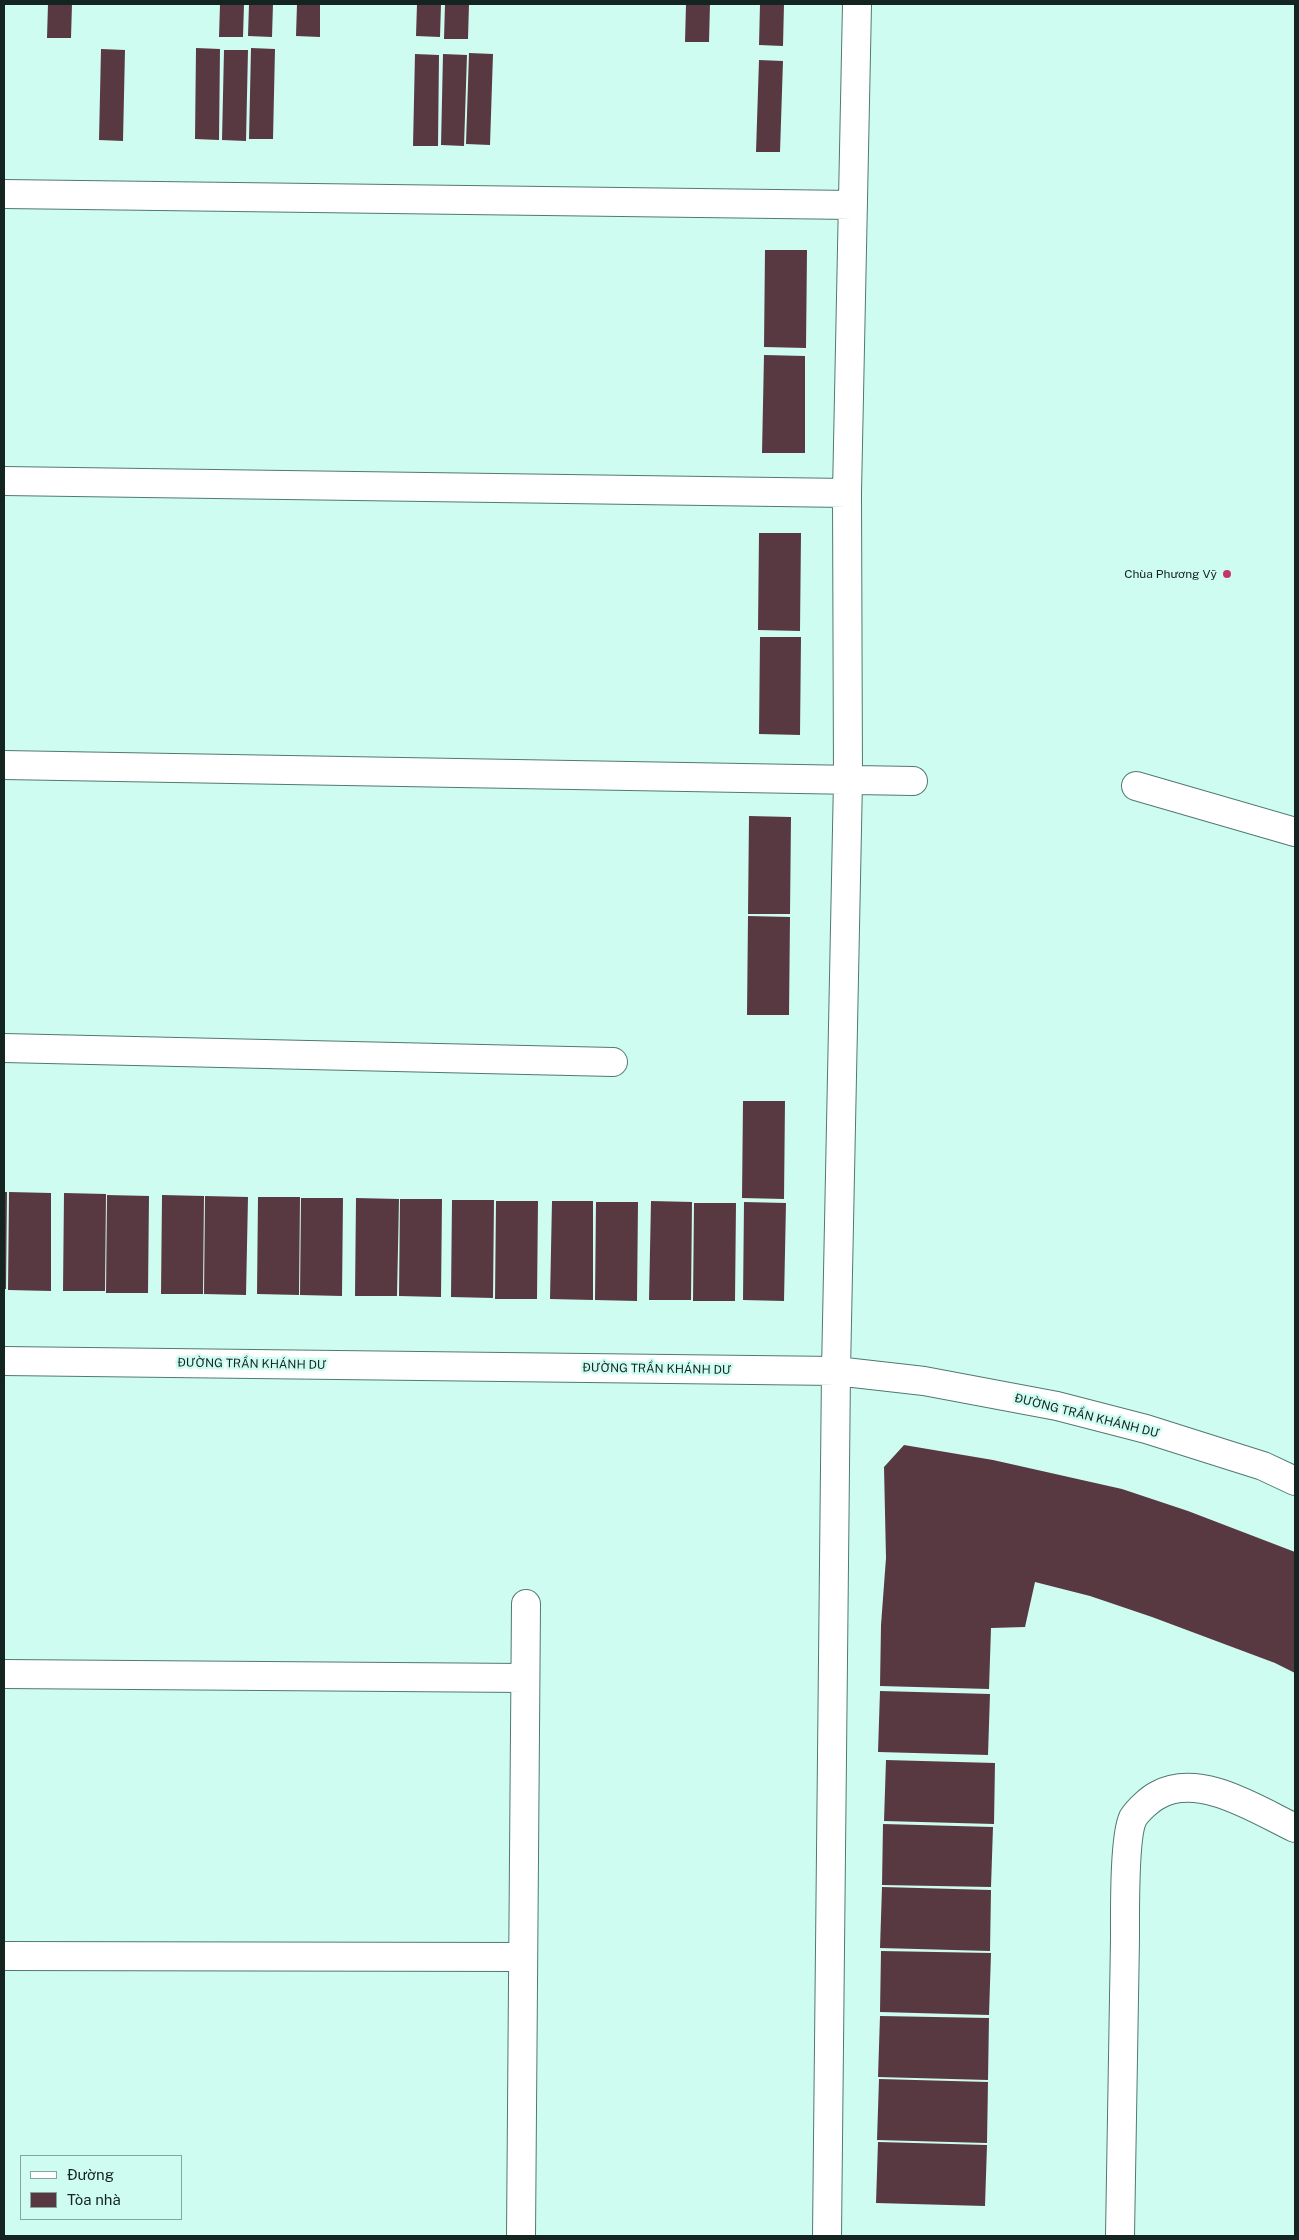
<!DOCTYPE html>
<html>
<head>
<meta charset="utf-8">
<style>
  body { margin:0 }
  #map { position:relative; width:1299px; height:2240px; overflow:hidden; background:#cffcf1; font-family:"Public Sans",sans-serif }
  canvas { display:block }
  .frame { position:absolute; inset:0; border:5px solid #142521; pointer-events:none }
  .legend { position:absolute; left:20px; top:2155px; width:162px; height:65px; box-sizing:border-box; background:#cffcf1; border:1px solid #84a69e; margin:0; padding:6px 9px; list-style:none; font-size:15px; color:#142521 }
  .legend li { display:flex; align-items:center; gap:10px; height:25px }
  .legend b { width:25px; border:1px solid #84a69e }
</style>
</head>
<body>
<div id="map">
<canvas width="1299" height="2240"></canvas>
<div class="frame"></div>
<ul class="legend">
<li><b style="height:6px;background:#fff"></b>Đường</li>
<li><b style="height:14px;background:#593941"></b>Tòa nhà</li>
</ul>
</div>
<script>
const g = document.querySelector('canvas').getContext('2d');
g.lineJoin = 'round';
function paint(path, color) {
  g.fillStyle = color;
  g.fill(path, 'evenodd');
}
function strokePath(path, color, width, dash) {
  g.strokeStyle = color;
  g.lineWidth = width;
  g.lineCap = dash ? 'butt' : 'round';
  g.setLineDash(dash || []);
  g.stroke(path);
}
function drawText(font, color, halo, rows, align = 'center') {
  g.font = font + ' "Public Sans",sans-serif';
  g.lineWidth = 5;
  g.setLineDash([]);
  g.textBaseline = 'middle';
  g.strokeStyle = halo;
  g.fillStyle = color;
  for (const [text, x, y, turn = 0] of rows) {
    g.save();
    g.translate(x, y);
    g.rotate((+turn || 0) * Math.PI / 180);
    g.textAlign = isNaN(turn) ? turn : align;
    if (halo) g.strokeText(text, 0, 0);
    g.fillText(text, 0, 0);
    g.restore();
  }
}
paint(new Path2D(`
  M48 4H72L71 38H47Z
  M220 4H244L243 37H219Z
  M249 4H273L272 37 248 36Z
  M297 4H320V37L296 36Z
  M417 4H441L440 37 416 36Z
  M445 4H469L468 39H444Z
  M686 4H710L709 42H685Z
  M760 4H784L783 46 759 45Z
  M196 48 220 49 219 140 195 139Z
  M251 48 275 49 273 139H249Z
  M101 49 125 50 123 141 99 140Z
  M224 50H248L246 141 222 140Z
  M469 53 493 54 490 145 466 144Z
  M415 54 439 55 438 146H413Z
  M443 54 467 55 464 146 441 145Z
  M759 60 783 61 780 152H756Z
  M765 250H807L806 348 764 347Z
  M764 355 805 356V453H762Z
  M759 533H801L800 631 758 630Z
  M760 637H801L800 735 759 734Z
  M749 816 791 817 790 914H748Z
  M748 916 790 917 789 1015H747Z
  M743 1101H785L784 1199 742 1198Z
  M4 1192H7L6 1289H4Z
  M9 1192 51 1193V1291L8 1290Z
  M64 1193 106 1194 105 1291H63Z
  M107 1195 149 1196 148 1293H106Z
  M162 1195 204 1196 203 1294H161Z
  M205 1196 248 1197 246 1295 204 1294Z
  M258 1197H300L299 1295 257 1294Z
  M301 1198H343L342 1296 300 1295Z
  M356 1198 399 1199 397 1296H355Z
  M400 1199H442L441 1297 399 1296Z
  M452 1200H494L493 1298 451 1297Z
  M496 1201H538L537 1299H495Z
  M552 1201H593V1300L550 1299Z
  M651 1201 692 1202 691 1300H649Z
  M596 1202H638L637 1301 595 1300Z
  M744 1202 786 1203 784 1301 743 1300Z
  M694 1203H736L735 1301H693Z
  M904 1445 993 1460 1122 1489 1188 1511 1295 1552V1673L1275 1663 1152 1617 1090 1596 1035 1582 1025 1627 991 1628 989 1689 880 1686 881 1625 886 1558 884 1467Z
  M880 1691 990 1694 988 1755 878 1752Z
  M886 1760 995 1763 994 1824 884 1821Z
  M883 1824 993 1827 991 1887 882 1885Z
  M882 1887 991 1890 990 1951 880 1948Z
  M881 1951 991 1953 989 2015 880 2012Z
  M880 2016 989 2018 988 2080 878 2077Z
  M879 2079 988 2082 987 2143 877 2140Z
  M878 2142 987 2145 985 2206 876 2203Z`), '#593941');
const street = new Path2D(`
  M4 194 853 205
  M4 481 847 493
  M4 765 913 781
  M1136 786 1295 832
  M4 1048 613 1062
  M4 1361 836 1371 924 1381 1057 1406 1146 1429 1263 1466 1295 1481
  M4 1674 524 1678
  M4 1956 522 1957
  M521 2236 526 1604
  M827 2236 836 1371 848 780 847 493 857 4
  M1120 2236C1122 2137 1124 2038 1125 1938 1125 1914 1124 1836 1133 1818 1138 1810 1150 1799 1158 1795 1200 1772 1257 1810 1295 1828`);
strokePath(street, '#507970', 30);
strokePath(street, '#fff', 28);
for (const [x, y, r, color] of [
  [1227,574,5,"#c2366a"]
]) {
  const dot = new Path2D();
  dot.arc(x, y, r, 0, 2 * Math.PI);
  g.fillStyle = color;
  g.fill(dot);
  strokePath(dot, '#cffcf1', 2);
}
drawText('12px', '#142521', '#cffcf1', [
  ["Chùa Phương Vỹ",1217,574]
], 'right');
drawText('12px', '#142521', '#cffcf1', [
  ["ĐƯỜNG TRẦN KHÁNH DƯ",252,1364,1],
  ["ĐƯỜNG TRẦN KHÁNH DƯ",657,1369,1],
  ["ĐƯỜNG TRẦN KHÁNH DƯ",1087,1416,14]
]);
</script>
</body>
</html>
